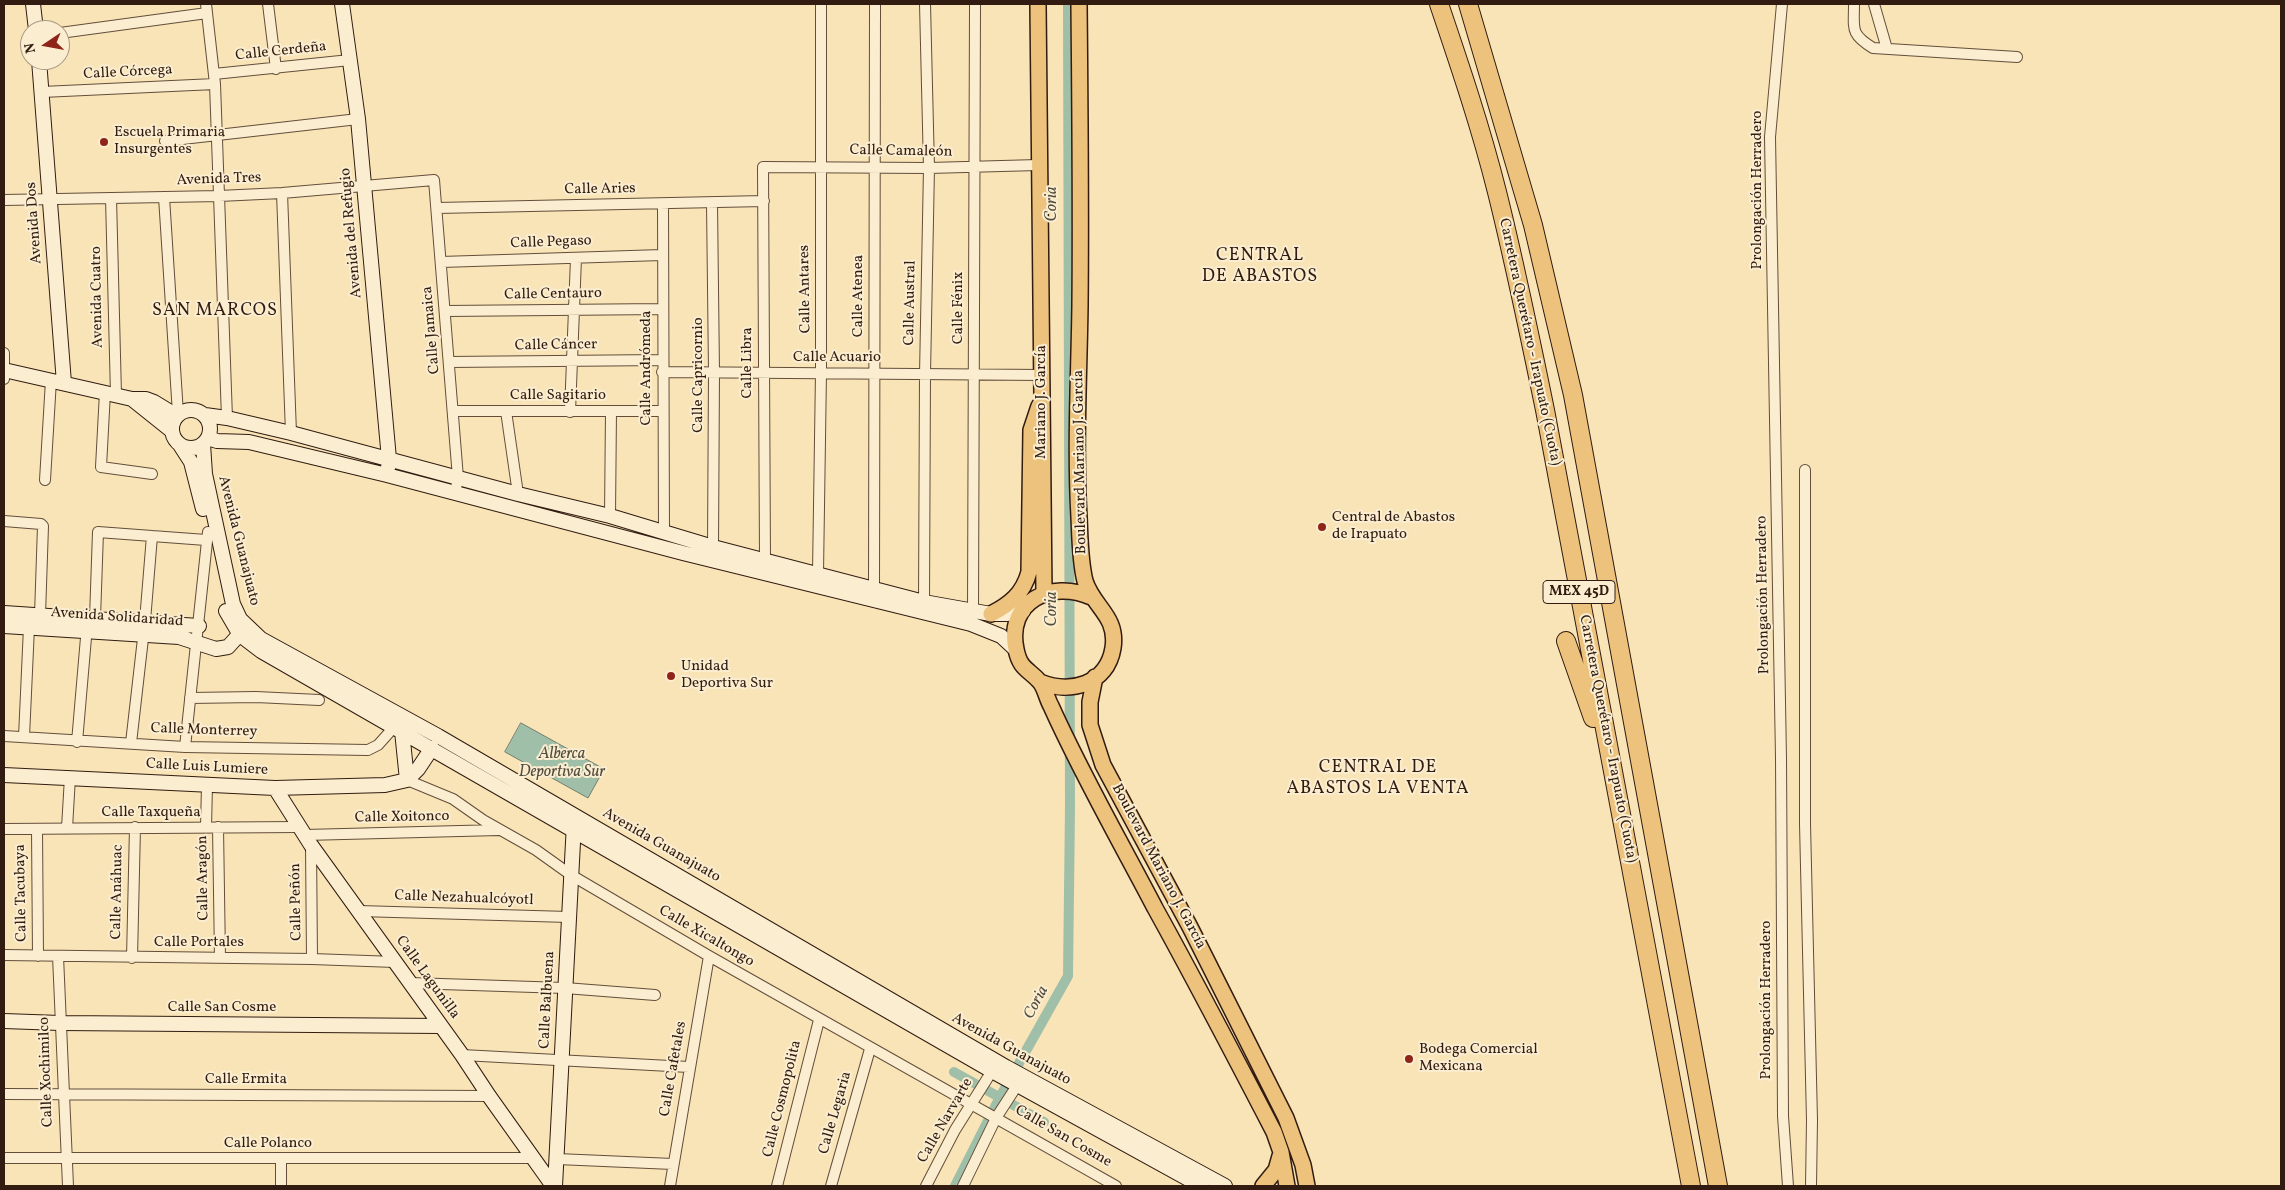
<!DOCTYPE html>
<html>
<head>
<meta charset="utf-8">
<style>
  body { margin:0 }
  #map { position:relative; width:2285px; height:1190px; overflow:hidden; background:#f8e4b7; font-family:Vollkorn,serif }
  canvas { display:block }
  .frame { position:absolute; inset:0; border:5px solid #321c11; pointer-events:none }
  .north { position:absolute; left:20px; top:20px; width:50px; height:50px; box-sizing:border-box; background:#faedd0; border:1px solid #aa9984; border-radius:50%; rotate:258deg; font-size:14px; font-weight:700; line-height:20px; text-align:center; color:#321c11 }
  .north::after { content:''; display:block; margin:auto; width:18px; height:22px; background:#8f2418; clip-path:polygon(50% 0,100% 100%,50% 72%,0 100%) }
</style>
</head>
<body>
<div id="map">
<canvas width="2285" height="1190"></canvas>
<div class="frame"></div>
<div class="north">N</div>
</div>
<script>
const g = document.querySelector('canvas').getContext('2d');
g.lineJoin = 'round';
function paint(path, color) {
  g.fillStyle = color;
  g.fill(path, 'evenodd');
}
function strokePath(path, color, width, dash) {
  g.strokeStyle = color;
  g.lineWidth = width;
  g.lineCap = dash ? 'butt' : 'round';
  g.setLineDash(dash || []);
  g.stroke(path);
}
function drawText(font, color, halo, rows, align = 'center') {
  g.font = font + ' Vollkorn,serif';
  g.lineWidth = 4;
  g.setLineDash([]);
  g.textBaseline = 'middle';
  g.strokeStyle = halo;
  g.fillStyle = color;
  for (const [text, x, y, turn = 0] of rows) {
    g.save();
    g.translate(x, y);
    g.rotate((+turn || 0) * Math.PI / 180);
    g.textAlign = isNaN(turn) ? turn : align;
    if (halo) g.strokeText(text, 0, 0);
    g.fillText(text, 0, 0);
    g.restore();
  }
}
const water = new Path2D(`
  M521 723 604 769 588 798 505 752Z`);
paint(water, '#9fbfa9');
strokePath(water, '#737e6c', 1);
strokePath(new Path2D(`
  M954 1072 1044 1122
  M955 1186 1000 1097 1068 976 1070 807 1068 4`), '#9fbfa9', 10);
const street = new Path2D(`
  M206 4 215 84 227 418
  M268 4 276 69
  M1782 4 1770 137 1781 758 1783 1116 1788 1186
  M1854 4C1854 29 1850 34 1873 48L2017 57
  M1874 4 1887 49
  M60 33 207 13
  M214 74 350 60
  M42 92 215 84
  M165 141 358 119
  M282 193 291 433
  M164 197 178 414
  M111 198 116 395
  M4 200 219 196 282 193 434 180 458 478 455 493
  M712 203 714 372 713 547
  M663 204 664 533
  M437 208 764 201
  M441 262 662 255
  M445 311 662 309
  M4 353V379
  M449 362 662 360
  M662 372 1043 375
  M105 392 101 467 152 474
  M454 411H662
  M506 411 518 494
  M570 412 576 258
  M1805 470V824L1812 1120 1811 1186
  M45 480 51 380
  M610 516 611 411
  M4 521 41 524 43 526 40 615
  M765 559 763 167 929 168 1038 165
  M816 580 818 573 821 372V4
  M874 589 875 4
  M924 602 925 374 929 168 925 4
  M973 612 975 4
  M95 618 98 532 206 540
  M190 698 256 697 319 700
  M4 736 185 747 368 750 378 745 395 726
  M24 737 29 627
  M77 742 87 626
  M131 743 145 621 152 536
  M185 747 208 532
  M407 780 453 799 483 820 536 850 571 875 709 956 1116 1186
  M206 827 207 785
  M218 827 220 958
  M67 828 70 777
  M4 829 299 827
  M37 829 38 956
  M305 835 499 830
  M311 845 312 959
  M359 911 569 917
  M4 955 312 959 395 962
  M58 956 68 1186
  M132 958 135 827
  M410 983 565 988 655 995
  M462 1055 689 1067
  M4 1094 489 1096
  M4 1158H533
  M557 1159 673 1164
  M281 1186V1159
  M670 1186 709 956
  M777 1186 819 1020
  M831 1186 870 1049
  M926 1186 955 1130 992 1071
  M963 1186 996 1118 1018 1084`);
const secondary = new Path2D(`
  M33 4 36 30
  M342 4 358 119 389 459 388 468
  M39 60 64 383
  M4 370 132 399H146L154 402 177 416
  M132 399 172 431
  M172 429a19 19 0 1 1 38 0a19 19 0 1 1-38 0Z
  M205 415 227 418 291 433 518 494 610 516 713 547 924 602 991 614H1008L1023 611
  M208 438 217 441 249 442 387 475 683 553 971 624 1001 636 1016 650
  M203 444 205 474 233 604 240 619 261 639 438 736 1006 1067 1225 1186
  M180 445 191 462 203 509
  M226 611 240 635 261 651 992 1071 1201 1186
  M4 613 199 626
  M4 626 179 637 216 649 228 647 246 627
  M402 731 407 780
  M4 775 275 788 385 785 407 780 418 769 432 748
  M275 788 311 845 462 1055 489 1096 553 1186
  M4 1021 60 1023 441 1026
  M555 1186 574 823`);
const primary = new Path2D(`
  M1038 4 1044 593
  M1091 597C1051 579 1006 602 1016 649 1020 670 1029 669 1040 682 1045 688 1047 699 1051 706 1082 775 1120 841 1155 908 1196 982 1235 1057 1274 1132L1281 1152 1287 1186
  M991 614C1010 604 1023 594 1029 572L1031 430 1039 406
  M1095 677 1090 702V725L1103 765 1190 927 1286 1118 1303 1165 1307 1186
  M1040 682C1070 694 1107 685 1113 648 1118 616 1093 607 1085 581 1080 561 1080 538 1079 517 1075 447 1079 375 1080 306 1081 205 1080 104 1079 4
  M1263 1186 1276 1170 1280 1156`);
const highway = new Path2D(`
  M1439 4C1460 66 1481 128 1497 192 1515 264 1530 337 1545 410L1691 1186
  M1468 4 1533 225 1573 395 1718 1186
  M1566 641 1593 718`);
strokePath(street, '#644e3a', 12);
strokePath(secondary, '#321c11', 16);
strokePath(primary, '#321c11', 18);
strokePath(highway, '#321c11', 20);
strokePath(street, '#faedd0', 10);
strokePath(secondary, '#faedd0', 14);
strokePath(primary, '#ecc27c', 15);
strokePath(highway, '#ecc27c', 18);
for (const [x, y, r, color] of [
  [104,142,5,"#8f2418"],
  [1322,527,5,"#8f2418"],
  [671,676,5,"#8f2418"],
  [1409,1059,5,"#8f2418"]
]) {
  const dot = new Path2D();
  dot.arc(x, y, r, 0, 2 * Math.PI);
  g.fillStyle = color;
  g.fill(dot);
  strokePath(dot, '#faedd0', 2);
}
for (const [x, y, w] of [
  [1579,592,72]
]) {
  const box = new Path2D();
  box.roundRect(x - w / 2, y - 11.5, w, 23, 4);
  g.fillStyle = '#faedd0';
  g.fill(box);
  strokePath(box, '#321c11', 1);
}
drawText('bold 14px', '#321c11', null, [
  ["MEX 45D",1579,592]
]);
drawText('15px', '#321c11', '#faedd0', [
  ["Calle Cerdeña",281,52,-6],
  ["Calle Córcega",128,73,-3],
  ["Calle Camaleón",901,152,1],
  ["Avenida Tres",219,180,-2],
  ["Calle Aries",600,190,-1],
  ["Prolongación Herradero",1758,190,-90],
  ["Avenida Dos",35,223,-94],
  ["Avenida del Refugio",352,233,-95],
  ["Calle Pegaso",551,243,-2],
  ["Calle Antares",806,289,-91],
  ["Calle Centauro",553,295,-1],
  ["Calle Atenea",859,296,-90],
  ["Avenida Cuatro",98,297,-91],
  ["Calle Austral",911,303,-89],
  ["Calle Fénix",959,308,-90],
  ["Calle Jamaica",432,330,-95],
  ["Carretera Querétaro - Irapuato (Cuota)",1529,342,78],
  ["Calle Cáncer",556,346,-1],
  ["Calle Acuario",837,358],
  ["Calle Libra",748,363,-90],
  ["Calle Andrómeda",647,368,-90],
  ["Calle Capricornio",699,375,-90],
  ["Calle Sagitario",558,396],
  ["Mariano J. García",1042,402,-90],
  ["Boulevard Mariano J. García",1081,462,-91],
  ["Avenida Guanajuato",238,541,76],
  ["Prolongación Herradero",1764,595,-91],
  ["Avenida Solidaridad",117,618,4],
  ["Calle Monterrey",204,731,2],
  ["Carretera Querétaro - Irapuato (Cuota)",1607,739,79],
  ["Calle Luis Lumiere",207,768,3],
  ["Calle Taxqueña",151,813],
  ["Calle Xoitonco",402,818,-1],
  ["Avenida Guanajuato",661,846,30],
  ["Boulevard Mariano J. García",1158,867,62],
  ["Calle Aragón",204,878,-91],
  ["Calle Anáhuac",118,892,-89],
  ["Calle Tacubaya",22,893,-91],
  ["Calle Nezahualcóyotl",464,899,2],
  ["Calle Peñón",297,902,-91],
  ["Calle Xicaltongo",706,937,30],
  ["Calle Portales",199,943],
  ["Calle Lagunilla",427,978,54],
  ["Calle Balbuena",548,1000,-87],
  ["Prolongación Herradero",1767,1000,-90],
  ["Calle San Cosme",222,1008],
  ["Avenida Guanajuato",1011,1050,29],
  ["Calle Cafetales",674,1069,-80],
  ["Calle Xochimilco",47,1072,-92],
  ["Calle Ermita",246,1080],
  ["Calle Cosmopolita",783,1099,-76],
  ["Calle Legaria",836,1113,-74],
  ["Calle Narvarte",946,1121,-60],
  ["Calle San Cosme",1063,1137,30],
  ["Calle Polanco",268,1144]
]);
drawText('15px', '#321c11', '#faedd0', [
  ["Escuela Primaria",114,133],
  ["Insurgentes",114,150],
  ["Central de Abastos",1332,518],
  ["de Irapuato",1332,535],
  ["Unidad",681,667],
  ["Deportiva Sur",681,684],
  ["Bodega Comercial",1419,1050],
  ["Mexicana",1419,1067]
], 'left');
drawText('italic 16px', '#534d3f', '#faedd0', [
  ["Coria",1053,204,-90],
  ["Coria",1053,609,-90],
  ["Alberca",562,755],
  ["Deportiva Sur",562,773],
  ["Coria",1037,1003,-62]
]);
g.letterSpacing = '1px';
drawText('18px', '#321c11', '#faedd0', [
  ["CENTRAL",1260,257],
  ["DE ABASTOS",1260,278],
  ["SAN MARCOS",215,312],
  ["CENTRAL DE",1378,769],
  ["ABASTOS LA VENTA",1378,790]
]);
g.letterSpacing = '0px';
</script>
</body>
</html>
